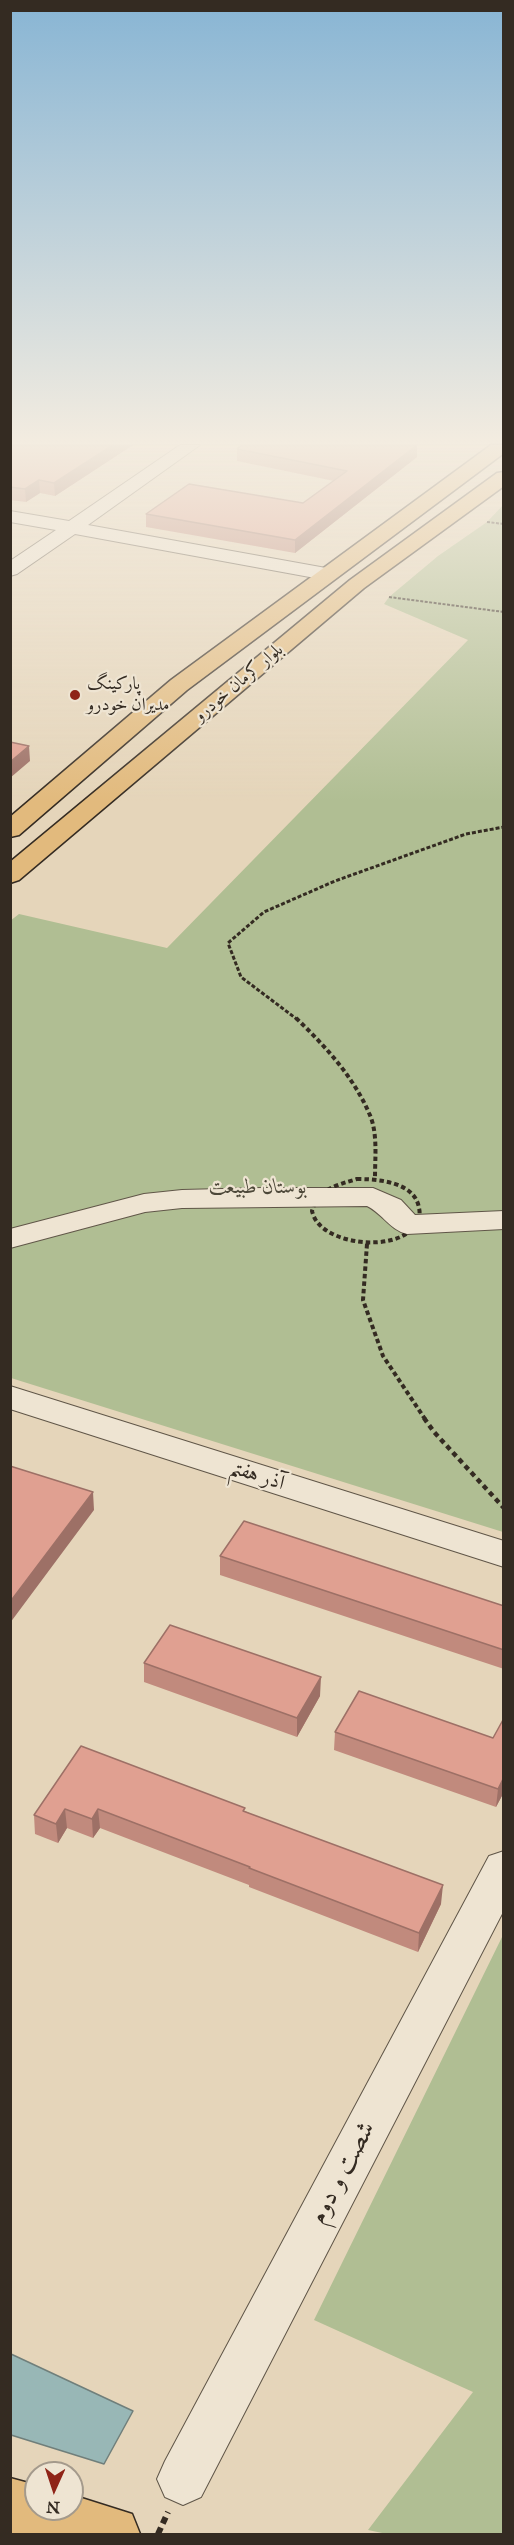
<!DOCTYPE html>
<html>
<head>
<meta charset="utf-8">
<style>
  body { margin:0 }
  #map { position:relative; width:514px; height:2545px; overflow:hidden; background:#e5d5ba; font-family:"IM FELL Great Primer",serif }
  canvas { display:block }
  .frame { position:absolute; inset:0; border:12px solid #342b22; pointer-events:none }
  .north { position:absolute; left:24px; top:2461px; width:60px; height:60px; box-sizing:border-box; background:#eee4d2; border:2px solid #a49a8c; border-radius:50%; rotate:183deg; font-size:16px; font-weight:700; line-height:24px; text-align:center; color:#342b22 }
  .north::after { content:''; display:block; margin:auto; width:21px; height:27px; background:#8f2418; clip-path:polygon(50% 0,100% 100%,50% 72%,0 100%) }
</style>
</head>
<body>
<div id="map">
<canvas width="514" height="2545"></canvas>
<div class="frame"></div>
<div class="north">N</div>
</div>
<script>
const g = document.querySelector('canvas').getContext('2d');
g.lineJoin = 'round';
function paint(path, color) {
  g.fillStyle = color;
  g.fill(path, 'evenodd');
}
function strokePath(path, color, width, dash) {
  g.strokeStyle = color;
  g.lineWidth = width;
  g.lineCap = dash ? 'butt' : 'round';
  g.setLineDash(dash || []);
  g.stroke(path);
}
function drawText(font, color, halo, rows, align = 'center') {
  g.font = font + ' "IM FELL Great Primer",Amiri,serif';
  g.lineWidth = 4.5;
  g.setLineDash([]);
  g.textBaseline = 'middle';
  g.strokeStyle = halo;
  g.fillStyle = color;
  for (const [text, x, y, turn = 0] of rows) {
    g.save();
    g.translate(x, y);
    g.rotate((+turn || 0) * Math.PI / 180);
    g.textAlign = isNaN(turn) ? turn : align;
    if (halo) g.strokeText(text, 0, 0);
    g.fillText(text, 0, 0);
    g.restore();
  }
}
paint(new Path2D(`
  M503 505V1532L11 1378 10 921 19 914 167 948 468 640 384 604 389 597 438 556 487 522Z
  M503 1935V2534H387L368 2530 473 2392 314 2320Z`), '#b0be93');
const water = new Path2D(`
  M11 2354 133 2411 104 2464 11 2435Z`);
paint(water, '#98b7b6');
strokePath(water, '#707f7b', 1.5);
const minor = new Path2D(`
  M180 445H200L88 525 326 568 333 570 336 574 333 578 326 580 75 534 17 574 10 576V561L56 530 10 522V511L69 521Z
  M262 1188H373L401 1200 415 1215 504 1211V1229L407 1234C390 1230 383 1214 367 1206L182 1208 145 1212 10 1248V1229L144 1194 182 1190Z
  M10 1386 504 1541V1567L10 1409Z
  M504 1851V1910L201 2497 183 2505 165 2497 157 2479 165 2461 489 1856Z`);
const major = new Path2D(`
  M491 445H504V453L187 690 19 835 10 837V817L171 680Z
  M504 472V486L364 588 19 880 10 883V862L350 580 497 473Z
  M10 2478 36 2485V2509H72V2495L132 2514 140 2534 10 2533Z`);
strokePath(minor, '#605648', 2);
strokePath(major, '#342b22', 3);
strokePath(new Path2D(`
  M487 522 504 524
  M389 597 504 612`), '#342b22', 2, [3, 1.5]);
strokePath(new Path2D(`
  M298 1020 241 977 228 943 264 912 335 881 466 834 504 827`), '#342b22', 3, [4, 2]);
strokePath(new Path2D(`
  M296 1018C325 1046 353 1076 369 1113 378 1132 375 1157 375 1177
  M357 1179C378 1179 415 1182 419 1208 421 1216 418 1224 412 1229 392 1250 336 1245 318 1223 315 1220 313 1215 312 1211 318 1189 337 1185 357 1179Z
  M367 1244 363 1300 383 1356 425 1419`), '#342b22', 4, [4.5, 3]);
strokePath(new Path2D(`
  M424 1418 434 1432 504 1508`), '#342b22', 4.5, [5, 4]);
strokePath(new Path2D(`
  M158 2534 168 2512`), '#342b22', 6, [7, 4.5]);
paint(minor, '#eee4d2');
paint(major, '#e2ba7d');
paint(new Path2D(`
  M10 445H133L55 496 40 493 26 502 10 500Z
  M417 445V457L295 553 146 527V514L303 503 334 481 237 461V449Z
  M220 1556 504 1606V1669L220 1575Z
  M144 1663 320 1696 297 1737 144 1682Z
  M504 1718V1792L496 1807 334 1750 335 1732 493 1738Z
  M81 1746 245 1811 441 1904 418 1952 249 1887V1885L100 1828 93 1838 67 1828 58 1843 35 1834 34 1815Z`), '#c18a7d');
paint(new Path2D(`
  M113 445H133L55 496 54 483Z
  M417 445V457L295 553V540Z
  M39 480 40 493 26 502 25 489Z
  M29 746 30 761 10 778V762Z
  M93 1492 94 1510 10 1623V1602Z
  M321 1677 320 1696 297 1737V1718Z
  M504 1777V1792L496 1807 498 1789Z
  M65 1809 67 1828 58 1843 56 1824Z
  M98 1809 100 1828 93 1838 92 1819Z
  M443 1885 441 1904 418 1952 419 1933Z`), '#9d7066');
const building = new Path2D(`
  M10 445H113L54 483 39 480 25 489 10 487Z
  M242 445H417L295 540 146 514 189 484 303 503 347 471 237 449Z
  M10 742 29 746 10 762Z
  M10 1466 93 1492 10 1602Z
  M244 1521 504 1606V1650L220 1556Z
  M170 1625 321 1677 297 1718 144 1663Z
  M359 1691 493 1738 504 1718V1777L498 1789 335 1732Z
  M81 1746 245 1808 243 1811 443 1885 419 1933 249 1868 250 1867 98 1809 92 1819 65 1809 56 1824 34 1815Z`);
paint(building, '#e0a091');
strokePath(building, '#9d7066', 1.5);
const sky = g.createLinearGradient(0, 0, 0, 802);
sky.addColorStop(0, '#88b5d4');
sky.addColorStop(0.55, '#f3ece0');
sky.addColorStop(1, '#f3ece000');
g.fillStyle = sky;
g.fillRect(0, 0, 514, 802);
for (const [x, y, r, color] of [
  [75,695,6,"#8f2418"]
]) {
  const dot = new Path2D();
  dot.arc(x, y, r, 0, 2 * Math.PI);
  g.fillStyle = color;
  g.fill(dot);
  strokePath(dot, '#eee4d2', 2);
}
drawText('18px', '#342b22', '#eee4d2', [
  ["بلوار کرمان خودرو",239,683,-40]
]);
drawText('18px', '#342b22', '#eee4d2', [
  ["پارکینگ",87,685],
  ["مدیران خودرو",87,706]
], 'left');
drawText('italic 21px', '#4d4839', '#eee4d2', [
  ["بوستان طبیعت",258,1188]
]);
drawText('21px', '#342b22', '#eee4d2', [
  ["آذر هفتم",257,1476,18]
]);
drawText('26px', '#342b22', '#eee4d2', [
  ["شصت و دوم",343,2173,-62]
]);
</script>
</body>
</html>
